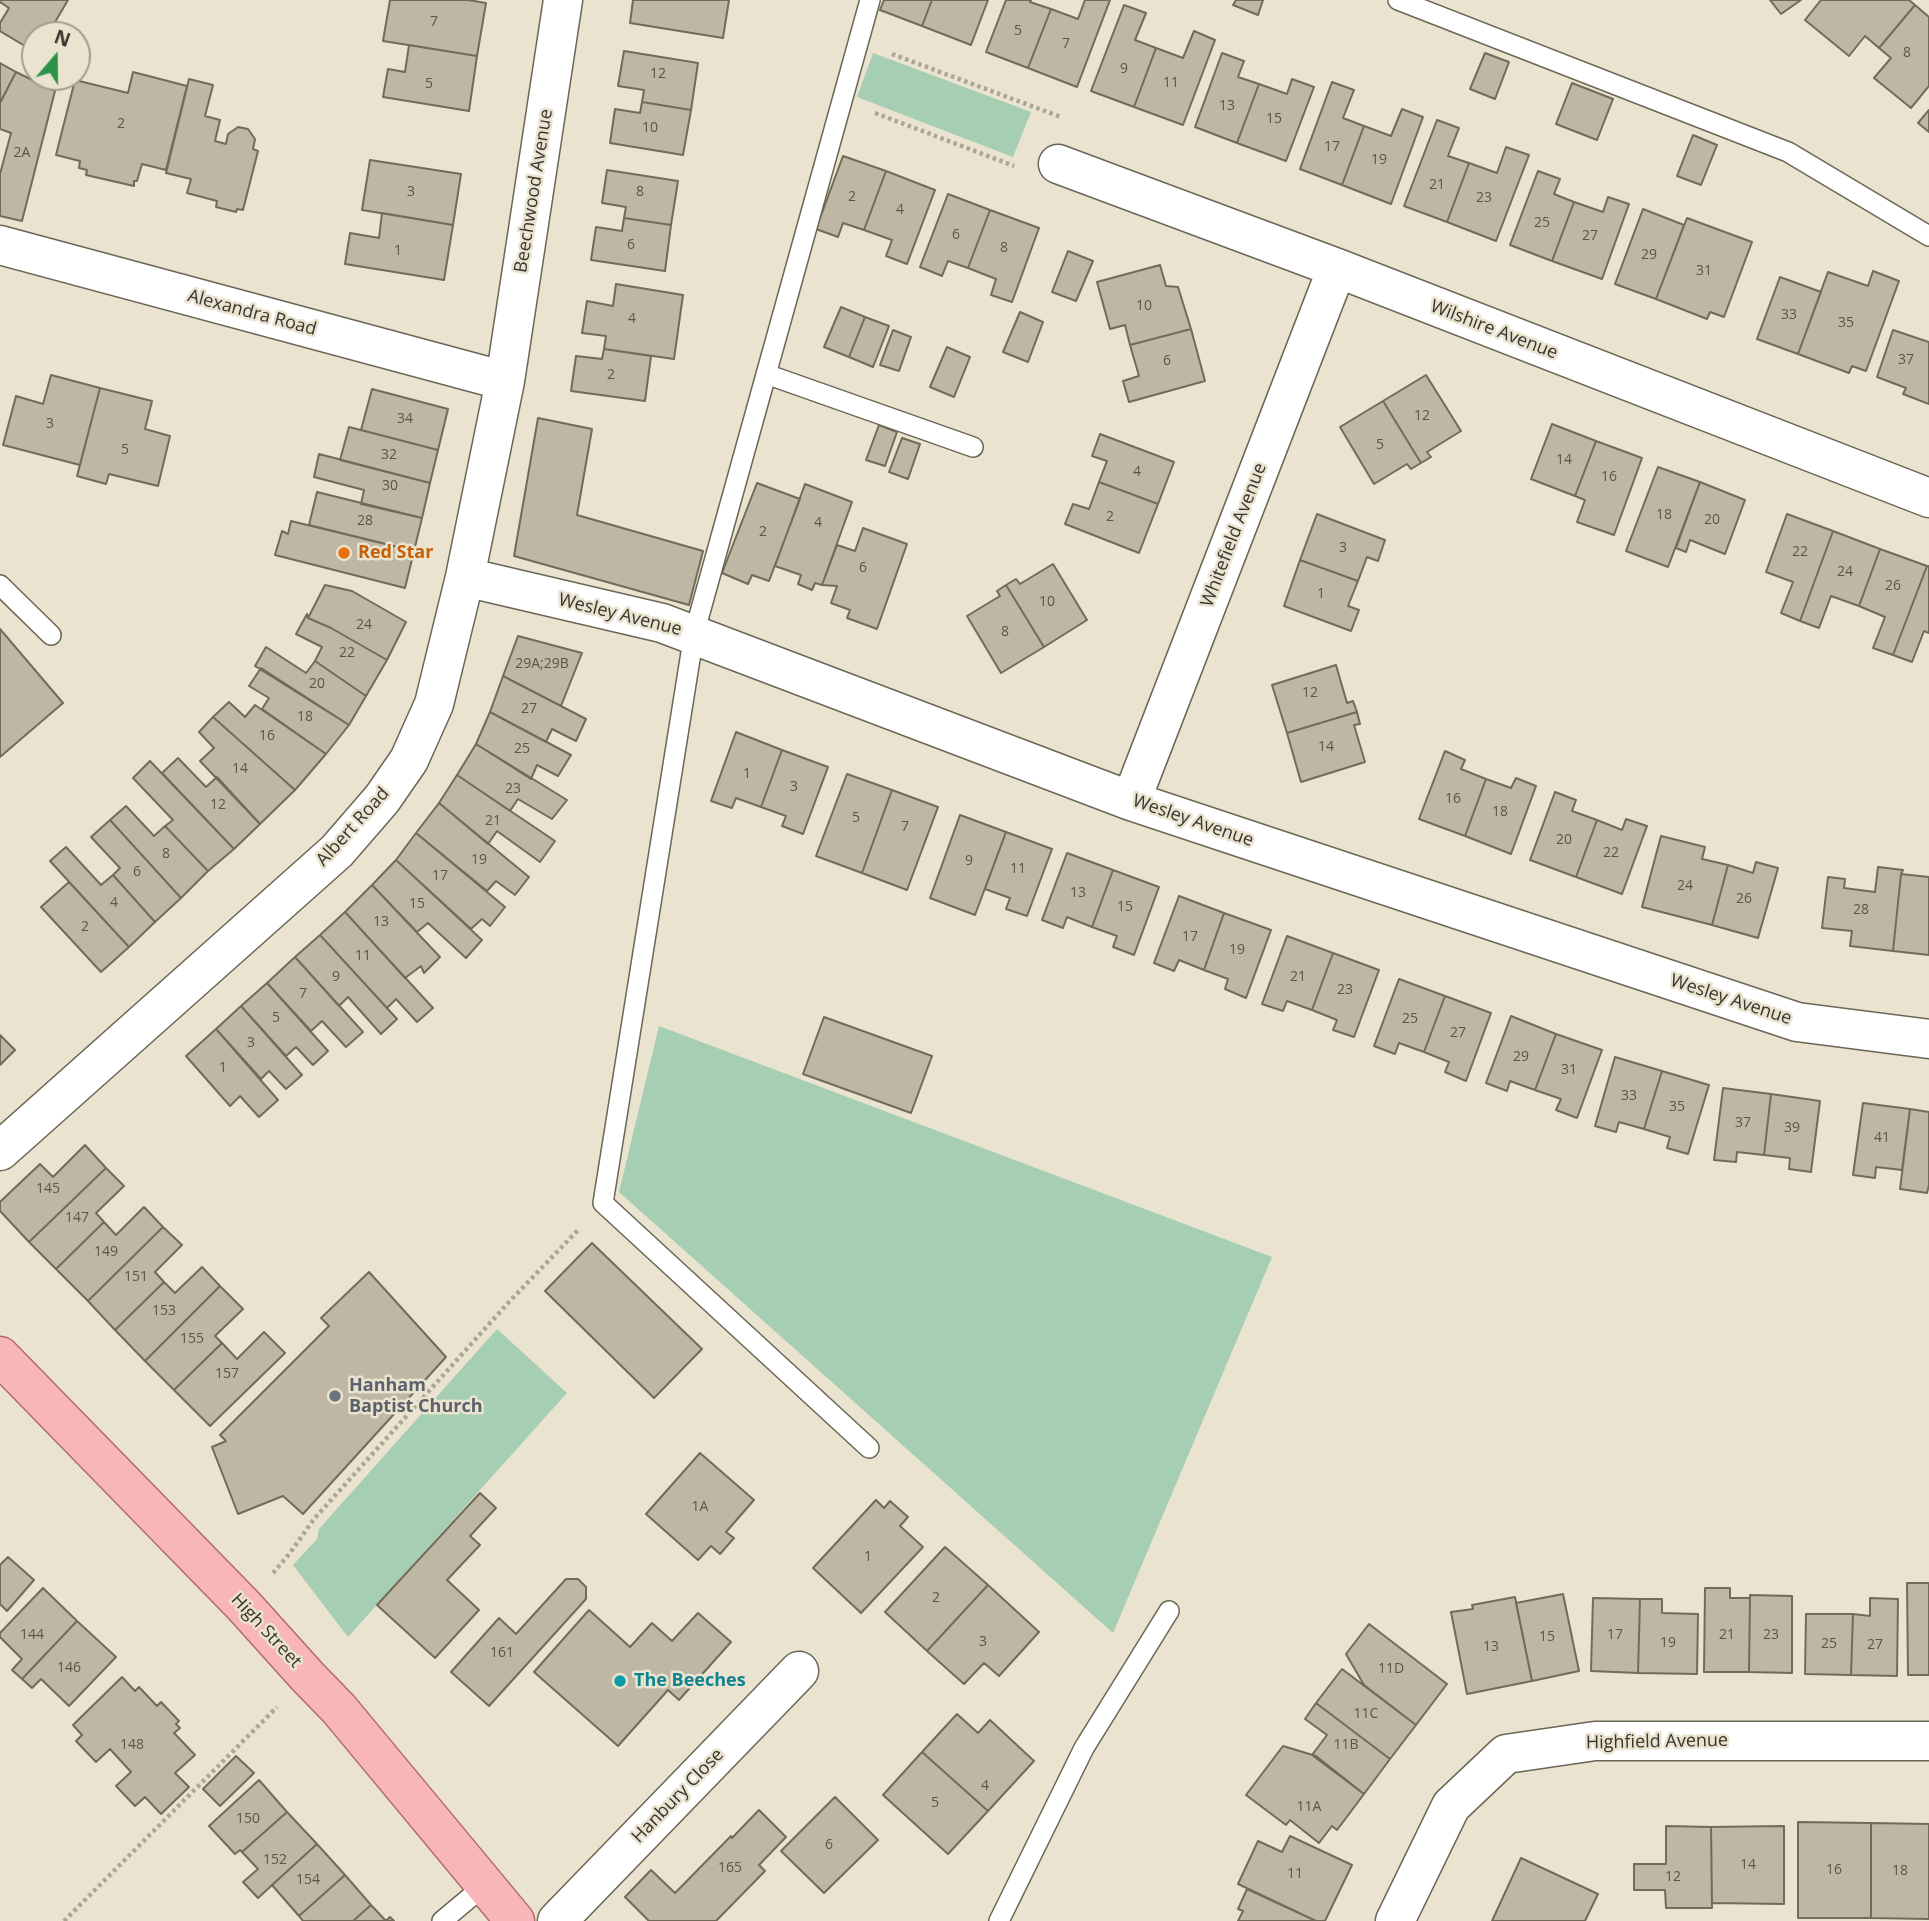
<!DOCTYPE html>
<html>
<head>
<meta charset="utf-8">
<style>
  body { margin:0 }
  #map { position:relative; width:1929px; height:1921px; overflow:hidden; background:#e9e3cf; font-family:"Open Sans",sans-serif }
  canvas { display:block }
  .north { position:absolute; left:21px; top:21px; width:70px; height:70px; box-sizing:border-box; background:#e9e3cf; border:2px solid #a29e8f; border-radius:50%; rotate:20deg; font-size:19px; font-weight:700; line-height:28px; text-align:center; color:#38362e }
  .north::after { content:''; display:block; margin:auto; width:24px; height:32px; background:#2c9247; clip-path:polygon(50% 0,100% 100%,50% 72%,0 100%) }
</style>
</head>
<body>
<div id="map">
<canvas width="1929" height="1921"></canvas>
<div class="north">N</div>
</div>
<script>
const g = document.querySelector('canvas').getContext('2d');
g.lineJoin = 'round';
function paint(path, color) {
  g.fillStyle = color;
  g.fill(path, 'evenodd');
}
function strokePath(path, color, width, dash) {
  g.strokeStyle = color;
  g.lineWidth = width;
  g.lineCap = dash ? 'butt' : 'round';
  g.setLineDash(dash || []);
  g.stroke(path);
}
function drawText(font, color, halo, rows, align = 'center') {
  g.font = font + ' "Open Sans",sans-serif';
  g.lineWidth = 5;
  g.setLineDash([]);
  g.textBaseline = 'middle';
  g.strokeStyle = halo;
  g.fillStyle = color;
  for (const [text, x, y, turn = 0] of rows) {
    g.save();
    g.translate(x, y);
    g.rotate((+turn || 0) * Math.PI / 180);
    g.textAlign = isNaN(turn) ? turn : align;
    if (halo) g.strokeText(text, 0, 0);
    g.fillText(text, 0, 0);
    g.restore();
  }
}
paint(new Path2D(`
  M873 53 1031 112 1013 157 857 97Z
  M659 1026 1272 1257 1113 1633 619 1192Z
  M497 1329 567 1393 348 1637 293 1565 317 1539 319 1529Z`), '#a6ceb2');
const building = new Path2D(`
  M0 0H68L51 29 56 32 54 35H35V52L0 31V23L9 8 0 2Z
  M390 0H468L486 3 477 56 383 41Z
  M633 0H729L723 38 630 23Z
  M884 0H932L922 26 880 10Z
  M932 0H988L971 45 922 26Z
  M1006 0H1031L1030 2 1051 9 1028 68 986 52Z
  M1085 0H1110L1077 87 1028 68 1051 9 1078 19Z
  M1236 0H1263L1258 15 1233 5Z
  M1770 0H1801L1781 14Z
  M1821 0H1909L1915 5 1879 48 1865 36 1849 56 1805 20Z
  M1124 5 1146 13 1135 40 1156 48 1134 107 1091 91Z
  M1915 5 1929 17V86L1911 108 1874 78 1891 58 1879 48Z
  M1194 31 1215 40 1183 125 1134 107 1156 48 1183 58Z
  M409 45 477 56 469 111 383 97 388 69 405 72Z
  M624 51 698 63 691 110 642 102 644 90 618 86Z
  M1222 53 1244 61 1238 77 1259 84 1237 143 1195 127Z
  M1485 53 1509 62 1495 99 1470 89Z
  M0 63 16 72 0 103Z
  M16 72 55 91 22 221 0 216V174L11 133 0 129V103Z
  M133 72 187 86 166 170 142 164 137 181H134V186L86 175 87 170 79 168 80 161 56 155 75 80 128 93Z
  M189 79 213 85 205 116 220 120 215 141 226 144 228 134 238 127 248 129 255 139 253 149 258 151 243 210 237 209 236 212 216 207 217 201 187 193 191 179 166 173Z
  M1292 79 1314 87 1286 161 1237 143 1259 84 1287 94Z
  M1332 82 1354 90 1343 118 1364 126 1342 185 1300 169Z
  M1572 83 1613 99 1597 140 1556 124Z
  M642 102 691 110 683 155 610 143 615 109 640 113Z
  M1402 109 1423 117 1391 204 1342 185 1364 126 1391 136Z
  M1929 110V132L1918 123Z
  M1437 120 1459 128 1448 156 1469 163 1447 222 1404 206Z
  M1693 135 1717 145 1701 185 1677 176Z
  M1506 147 1529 155 1496 241 1447 222 1469 163 1497 173Z
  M843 156 886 171 864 230 843 223 838 237 816 229Z
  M370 160 461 174 453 225 362 210Z
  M607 170 678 181 671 225 624 218 626 207 602 203Z
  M886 171 935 190 907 264 886 256 892 240 864 230Z
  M1538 171 1560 179 1554 194 1574 202 1552 261 1510 245Z
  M948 194 990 210 968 268 948 261 942 276 920 267Z
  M1608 197 1629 204 1602 279 1552 261 1574 202 1603 212Z
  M1643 209 1684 225 1656 299 1615 284Z
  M990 210 1039 228 1012 302 991 295 996 279 968 268Z
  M382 213 453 225 444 280 345 264 350 233 379 238Z
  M624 218 671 225 665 271 591 260 596 227 622 231Z
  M1687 218 1752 242 1724 317 1710 312 1707 319 1656 299Z
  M1068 251 1093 261 1076 301 1052 292Z
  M1160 265 1166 286 1178 287 1191 329 1130 345 1125 325 1110 329 1097 282Z
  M1873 271 1899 281 1866 371 1852 366 1849 373 1798 354 1828 272 1868 286Z
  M1780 277 1821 292 1798 354 1757 339Z
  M616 284 683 295 674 359 604 349 606 336 582 333 587 301 613 306Z
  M841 307 865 317 849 357 824 347Z
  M1020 312 1043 322 1028 362 1003 352Z
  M865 317 889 326 873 367 849 357Z
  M1191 329 1205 381 1129 402 1123 381 1139 376 1130 345Z
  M893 330 911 337 899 371 880 365Z
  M1893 330 1929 342V404L1903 394 1906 388 1877 377Z
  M947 347 970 357 954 397 930 387Z
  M604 349 651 356 645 401 571 391 576 356 602 359Z
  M51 375 100 388 80 465 3 445 16 396 43 404Z
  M1426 375 1461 431 1427 452 1431 457 1421 463 1383 401Z
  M100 388 152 401 145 429 170 436 158 486 109 474 106 484 77 476Z
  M372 389 448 409 438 450 361 430Z
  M1383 401 1421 463 1411 469 1407 464 1374 484 1340 427Z
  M538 418 592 429 577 515 703 551 689 605 514 556Z
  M1552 424 1596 441 1575 496 1531 479Z
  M879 425 897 432 885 466 866 460Z
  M349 427 438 450 430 483 340 460Z
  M1100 434 1174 462 1158 504 1099 482 1107 461 1092 456Z
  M902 438 920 444 908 479 889 472Z
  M1596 441 1642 458 1614 535 1577 522 1585 500 1575 496Z
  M319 454 430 483 422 518 361 504 364 490 314 477Z
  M1658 467 1700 482 1668 567 1626 551Z
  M1099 482 1158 504 1139 553 1065 524 1073 504 1089 509Z
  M1700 482 1745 500 1725 554 1690 540 1686 552 1676 548Z
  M757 483 800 499 769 581 752 575 748 584 722 573Z
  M805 484 852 502 822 585 815 583 812 590 798 584 801 575 775 566Z
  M317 492 422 518 414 551 309 525Z
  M1317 514 1385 540 1378 561 1367 557 1358 581 1300 560Z
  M1787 514 1833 531 1800 621 1781 613 1793 582 1766 572Z
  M291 521 414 551 405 588 275 555 282 531 288 534Z
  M863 528 907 544 877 629 847 618 850 610 831 603 837 586 822 585 837 545 855 551Z
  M1833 531 1880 549 1859 606 1831 596 1819 628 1800 621Z
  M1880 549 1927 566 1893 655 1873 648 1885 617 1859 606Z
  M1300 560 1358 581 1348 606 1359 610 1351 631 1284 606Z
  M1053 564 1087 620 1044 647 1006 585 1016 579 1020 584Z
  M1927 566H1929V633L1924 631 1912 662 1893 655Z
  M325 585 352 591 406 622 387 660 331 628 308 618Z
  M1006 585 1044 647 1001 673 967 616 1000 596 997 591Z
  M307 614 308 618 331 628 387 660 366 696 315 661 322 647 296 634Z
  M0 629 63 703 0 757Z
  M518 636 582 653 561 706 503 676Z
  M266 647 306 673 315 661 366 696 349 725 255 666Z
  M1336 665 1347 703 1353 701 1357 712 1287 733 1272 685Z
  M261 668 349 725 326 754 262 709 269 698 249 686Z
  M503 676 586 719 576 741 552 729 546 742 490 712Z
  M229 702 245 717 255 705 326 754 295 790 213 717Z
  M490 712 571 755 558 776 537 765 531 779 476 744Z
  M1357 712 1360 724 1354 725 1365 762 1301 782 1287 733Z
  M213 717 295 790 260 824 200 761 214 748 199 732Z
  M736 732 782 750 761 807 736 798 732 808 711 801Z
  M476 744 567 800 552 819 518 799 510 811 457 775Z
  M782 750 828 767 803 834 782 826 786 816 761 807Z
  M1445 751 1465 760 1461 769 1486 779 1465 836 1419 819Z
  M178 758 206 787 217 777 260 824 234 849 162 773Z
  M150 761 234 849 208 871 165 826 173 820 133 778Z
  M847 774 892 790 862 873 816 856Z
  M457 775 555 841 540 862 497 831 488 844 439 803Z
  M1516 778 1536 786 1511 854 1465 836 1486 779 1511 788Z
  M892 790 938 807 907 890 862 873Z
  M1555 792 1576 800 1572 811 1597 820 1576 877 1530 860Z
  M439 803 529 877 515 895 496 881 487 891 416 833Z
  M126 806 154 836 165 826 208 871 181 898 110 820Z
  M960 815 1006 832 975 915 930 898Z
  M1626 819 1647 826 1622 894 1576 877 1597 820 1622 830Z
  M110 820 181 898 155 922 113 875 120 868 91 837Z
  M1006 832 1052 849 1027 916 1006 909 1010 898 985 889Z
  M416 833 505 907 490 926 482 919 471 929 396 860Z
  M1661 836 1705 847 1702 859 1728 865 1712 925 1642 907Z
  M66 847 101 885 113 875 155 922 129 947 50 861Z
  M1067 853 1113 870 1092 927 1067 917 1063 928 1042 920Z
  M396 860 482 940 466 958 428 923 417 932 372 885Z
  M1756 862 1778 868 1758 938 1712 925 1728 865 1753 873Z
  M1878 867 1903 870 1901 874 1893 951 1850 946 1852 931 1822 928 1828 877 1845 879 1844 888 1875 892Z
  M1113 870 1159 887 1134 955 1113 947 1117 936 1092 927Z
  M1901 874 1929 877V955L1893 951Z
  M69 882 129 947 101 972 41 907Z
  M372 885 440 957 424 973 421 966 405 978 345 912Z
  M1179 896 1224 913 1204 970 1179 960 1174 971 1154 963Z
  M345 912 433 1008 417 1022 396 999 387 1008 320 935Z
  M1224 913 1271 930 1246 998 1225 989 1228 979 1204 970Z
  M320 935 397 1019 381 1034 348 997 339 1006 295 957Z
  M1287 936 1333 953 1312 1010 1287 1001 1283 1011 1262 1004Z
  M1333 953 1379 970 1354 1037 1333 1030 1337 1020 1312 1010Z
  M295 957 363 1032 346 1047 322 1021 311 1031 267 983Z
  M1399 979 1445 996 1424 1052 1399 1043 1395 1054 1374 1046Z
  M267 983 328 1051 313 1065 296 1047 286 1056 241 1006Z
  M1445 996 1491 1013 1466 1081 1445 1072 1449 1062 1424 1052Z
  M241 1006 302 1075 286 1089 269 1071 261 1079 216 1029Z
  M1511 1016 1556 1034 1535 1090 1510 1081 1507 1091 1486 1083Z
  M824 1017 932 1056 911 1113 803 1074Z
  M216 1029 278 1100 259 1117 240 1096 230 1106 186 1056Z
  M1556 1034 1602 1050 1577 1118 1556 1110 1561 1099 1535 1090Z
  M0 1035 15 1050 0 1065Z
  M1615 1057 1662 1071 1644 1129 1619 1122 1616 1132 1595 1126Z
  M1662 1071 1709 1085 1688 1154 1667 1148 1670 1137 1644 1129Z
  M1723 1088 1771 1094 1764 1155 1737 1152 1736 1162 1714 1160Z
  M1771 1094 1820 1101 1811 1172 1789 1169 1790 1158 1764 1155Z
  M1863 1103 1910 1109 1902 1170 1876 1167 1875 1178 1853 1175Z
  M1910 1109 1929 1112V1185L1927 1193 1900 1189Z
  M85 1145 106 1168 29 1242 0 1211V1202L40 1164 53 1177Z
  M106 1168 124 1186 96 1213 104 1222 56 1269 29 1242Z
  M144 1207 163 1227 88 1301 56 1269 104 1222 116 1235Z
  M163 1227 182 1245 155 1272 164 1282 115 1330 88 1301Z
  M592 1243 702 1349 654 1398 545 1291Z
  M202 1267 220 1286 145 1361 115 1330 164 1282 175 1293Z
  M369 1272 446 1357 303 1514 283 1496 238 1514 212 1447 226 1441 220 1435 329 1326 321 1318Z
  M220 1286 243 1309 215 1336 222 1343 174 1390 145 1361Z
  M264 1332 285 1353 210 1426 174 1390 222 1343 237 1359Z
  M700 1453 754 1500 726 1532 734 1538 720 1554 711 1546 698 1560 646 1514Z
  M480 1493 496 1508 470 1536 480 1545 447 1580 479 1610 435 1658 377 1605Z
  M876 1500 884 1508 890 1501 908 1517 900 1526 923 1547 861 1613 813 1568Z
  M945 1547 988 1585 927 1651 885 1612Z
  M8 1557 34 1580 7 1611 0 1604V1565Z
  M566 1579H578L586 1587V1599L489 1706 451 1672 499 1618 516 1634Z
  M1907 1583H1929V1675H1908Z
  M988 1585 1039 1632 999 1676 984 1663 964 1684 927 1651Z
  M43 1588 77 1621 22 1679 12 1670 22 1659 0 1637V1633Z
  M1705 1588H1730V1598H1750L1749 1672H1704Z
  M1563 1594 1579 1671 1532 1681 1516 1603Z
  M1750 1595 1792 1596V1673L1749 1672Z
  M1515 1597 1532 1681 1467 1694 1451 1612 1473 1609 1472 1605Z
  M1593 1598 1640 1599 1638 1673 1591 1671Z
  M1870 1598 1898 1599 1897 1676 1851 1675 1853 1614 1870 1616Z
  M1640 1599H1662V1613L1698 1614 1697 1674 1638 1673Z
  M589 1610 630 1647 652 1623 672 1641 698 1613 731 1642 679 1700 668 1690 618 1746 534 1672Z
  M1806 1614H1853L1851 1675 1805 1674Z
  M77 1621 116 1657 69 1706 41 1679 32 1688 22 1679Z
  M1369 1624 1447 1684 1416 1725 1364 1685 1346 1654Z
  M1342 1669 1416 1725 1390 1759 1316 1703Z
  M122 1677 135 1691 139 1687 157 1706 161 1702 179 1721 176 1724 180 1728 174 1733 195 1755 175 1773 189 1787 161 1814 145 1797 135 1806 116 1786 131 1772 110 1749 96 1762 76 1741 82 1735 73 1725Z
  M1316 1703 1390 1759 1364 1794 1312 1755 1327 1735 1305 1719Z
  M957 1714 978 1733 990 1720 1034 1761 988 1811 922 1752Z
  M1283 1746 1316 1756 1364 1794 1337 1830 1332 1826 1319 1843 1290 1820 1286 1825 1246 1795Z
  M922 1752 988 1811 948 1854 883 1795Z
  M236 1756 254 1773 220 1806 203 1789Z
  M259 1780 287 1812 242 1852 240 1850 235 1854 209 1826Z
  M835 1797 878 1840 824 1893 781 1851Z
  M759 1810 786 1837 759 1865 765 1871 716 1921H649L625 1897 651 1870 675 1893 731 1836 732 1838Z
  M287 1812 317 1844 258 1898 243 1882 258 1869 242 1852Z
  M1798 1822 1871 1823V1918H1798Z
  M1871 1823 1929 1824V1919L1871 1918Z
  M1666 1826 1711 1827 1712 1908H1666L1665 1890H1634V1864H1666Z
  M1784 1826V1904L1712 1903 1711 1827Z
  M1290 1836 1352 1865 1325 1921H1316L1238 1884 1258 1841 1282 1852Z
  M317 1844 345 1875 299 1916 272 1885Z
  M1521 1858 1598 1894 1585 1921H1492Z
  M345 1875 371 1905 353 1921H303L299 1916Z
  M1247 1889 1316 1921H1238L1243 1911 1238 1909Z
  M371 1905 386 1921 390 1917 394 1921H353Z`);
paint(building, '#bdb7a4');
strokePath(building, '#716c5a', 2);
const service = new Path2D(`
  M1398 0 1788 152 1929 236
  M766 374 973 447
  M0 585 51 635
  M869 1448 603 1203 694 634 870 0
  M442 1921 485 1885
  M999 1921 1084 1748 1169 1611`);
const minor = new Path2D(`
  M1058 164 1337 268 1929 498
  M0 245 505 381
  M465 577 662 623 1131 801 1797 1022 1929 1039
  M1131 801 1337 268
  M0 1151 337 851 382 799 409 760 434 704 465 577 505 381 563 0
  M557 1921 799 1671
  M1395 1921 1451 1806 1506 1754 1595 1741H1929`);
const primary = new Path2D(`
  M0 1356 244 1606 307 1676 339 1709 515 1921`);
strokePath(service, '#6b6655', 22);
strokePath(minor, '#6b6655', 41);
strokePath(primary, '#b2696b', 41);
strokePath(new Path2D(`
  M892 54 1061 117
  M875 113 1014 166
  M273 1573 290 1553 314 1519 508 1303 579 1229
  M64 1921 277 1707`), '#aba696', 4.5, [3.5, 3.5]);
strokePath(service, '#fff', 19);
strokePath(minor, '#fff', 38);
strokePath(primary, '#f8b6ba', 38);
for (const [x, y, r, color] of [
  [344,553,7,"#e8710a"],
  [335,1396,7,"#6b7280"],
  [620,1681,7,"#0f9aa8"]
]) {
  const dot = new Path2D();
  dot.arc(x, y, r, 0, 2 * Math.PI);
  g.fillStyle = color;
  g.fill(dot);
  strokePath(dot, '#e9e3cf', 2.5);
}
drawText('14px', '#59564c', null, [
  ["7",434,22],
  ["5",1018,31],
  ["7",1066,44],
  ["8",1907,53],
  ["9",1124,69],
  ["12",658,74],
  ["11",1171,83],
  ["5",429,84],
  ["13",1227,106],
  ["15",1274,119],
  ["2",121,124],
  ["10",650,128],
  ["17",1332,147],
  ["2A",22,153],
  ["19",1379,160],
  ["21",1437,185],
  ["3",411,192],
  ["8",640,192],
  ["2",852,197],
  ["23",1484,198],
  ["4",900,210],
  ["25",1542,223],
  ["6",956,235],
  ["27",1590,236],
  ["6",631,245],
  ["8",1004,248],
  ["1",398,251],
  ["29",1649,255],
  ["31",1704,271],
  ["10",1144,306],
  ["33",1789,315],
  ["4",632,319],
  ["35",1846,323],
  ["37",1906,360],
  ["6",1167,361],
  ["2",611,375],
  ["12",1422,416],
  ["34",405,419],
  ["3",50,424],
  ["5",1380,445],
  ["5",125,450],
  ["32",389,455],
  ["14",1564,460],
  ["4",1137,472],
  ["16",1609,477],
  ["30",390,486],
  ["18",1664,515],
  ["2",1110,517],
  ["20",1712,520],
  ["28",365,521],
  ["4",818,523],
  ["2",763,532],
  ["3",1343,548],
  ["22",1800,552],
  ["6",863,568],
  ["24",1845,572],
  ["26",1893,586],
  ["1",1321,594],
  ["10",1047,602],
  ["24",364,625],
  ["8",1005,632],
  ["22",347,653],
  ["29A;29B",542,664],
  ["20",317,684],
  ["12",1310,693],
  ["27",529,709],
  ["18",305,717],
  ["16",267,736],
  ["14",1326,747],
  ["25",522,749],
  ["14",240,769],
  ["1",747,774],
  ["3",794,787],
  ["23",513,789],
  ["16",1453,799],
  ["12",218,805],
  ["18",1500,812],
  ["5",856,818],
  ["21",493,821],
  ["7",905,827],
  ["20",1564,840],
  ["22",1611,853],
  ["8",166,854],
  ["19",479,860],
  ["9",969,861],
  ["11",1018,869],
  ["6",137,872],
  ["17",440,876],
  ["24",1685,886],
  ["13",1078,893],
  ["26",1744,899],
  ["4",114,903],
  ["15",417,904],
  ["15",1125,907],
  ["28",1861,910],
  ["13",381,922],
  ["2",85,927],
  ["17",1190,937],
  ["19",1237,950],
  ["11",363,956],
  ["9",336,977],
  ["21",1298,977],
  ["23",1345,990],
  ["7",303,994],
  ["5",276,1018],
  ["25",1410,1019],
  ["27",1458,1033],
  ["3",251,1043],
  ["29",1521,1057],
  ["1",223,1068],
  ["31",1569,1070],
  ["33",1629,1096],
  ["35",1677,1107],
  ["37",1743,1123],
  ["39",1792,1128],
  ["41",1882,1138],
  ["145",48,1189],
  ["147",77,1218],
  ["149",106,1252],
  ["151",136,1277],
  ["153",164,1311],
  ["155",192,1339],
  ["157",227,1374],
  ["1A",700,1507],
  ["1",868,1557],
  ["2",936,1598],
  ["144",32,1635],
  ["17",1615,1635],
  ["21",1727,1635],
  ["23",1771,1635],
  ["15",1547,1637],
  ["3",983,1642],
  ["19",1668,1643],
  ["25",1829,1644],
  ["27",1875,1645],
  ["13",1491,1647],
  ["161",502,1653],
  ["146",69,1668],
  ["11D",1391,1669],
  ["11C",1366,1714],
  ["148",132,1745],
  ["11B",1346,1745],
  ["4",985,1786],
  ["5",935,1803],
  ["11A",1309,1807],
  ["150",248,1819],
  ["6",829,1845],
  ["152",275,1860],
  ["14",1748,1865],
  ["165",730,1868],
  ["16",1834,1870],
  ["18",1900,1871],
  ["11",1295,1874],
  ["12",1673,1877],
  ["154",308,1880]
]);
drawText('18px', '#38362e', '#e9e3cf', [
  ["Beechwood Avenue",534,191,-81],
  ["Alexandra Road",252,313,15],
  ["Wilshire Avenue",1494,330,21],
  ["Whitefield Avenue",1234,535,-69],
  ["Wesley Avenue",620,615,14],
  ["Wesley Avenue",1193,821,19],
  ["Albert Road",353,827,-48],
  ["Wesley Avenue",1731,1000,18],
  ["High Street",266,1631,47],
  ["Highfield Avenue",1657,1742,-1],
  ["Hanbury Close",678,1796,-46]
]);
drawText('bold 18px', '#c56008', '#e9e3cf', [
  ["Red Star",358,553]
], 'left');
drawText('bold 18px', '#5b616d', '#e9e3cf', [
  ["Hanham",349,1386],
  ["Baptist Church",349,1407]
], 'left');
drawText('bold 18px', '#0d838f', '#e9e3cf', [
  ["The Beeches",634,1681]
], 'left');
</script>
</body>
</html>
